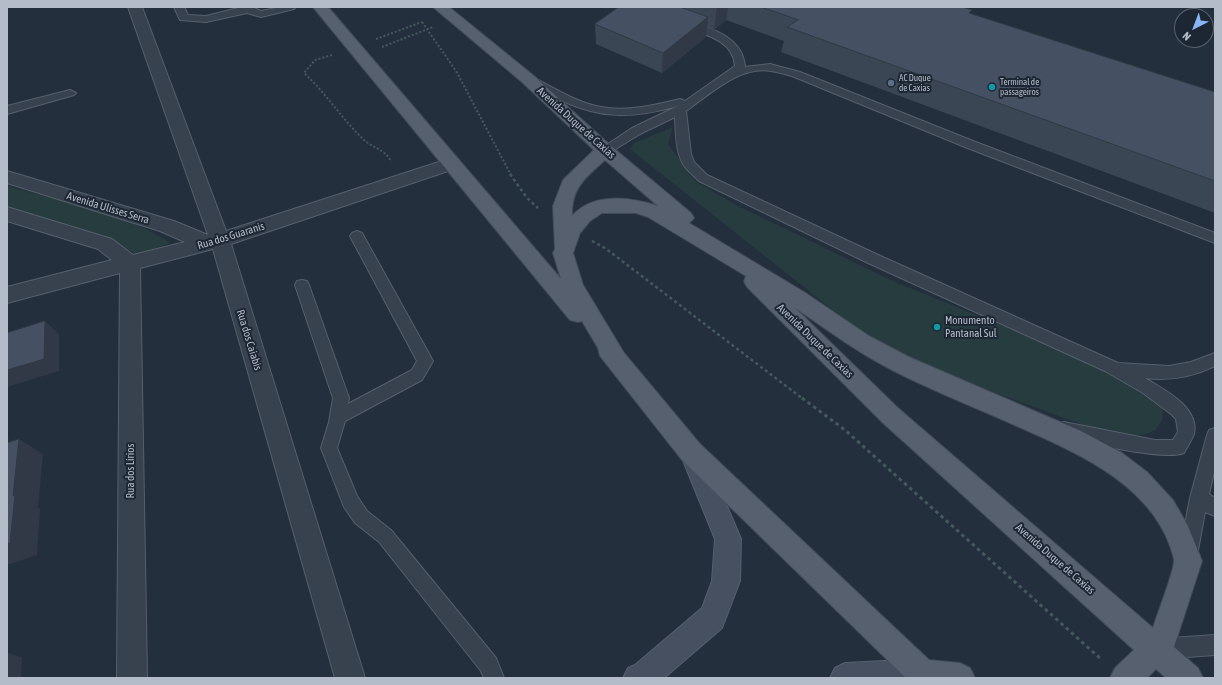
<!DOCTYPE html>
<html>
<head>
<meta charset="utf-8">
<style>
  body { margin:0 }
  #map { position:relative; width:1222px; height:685px; overflow:hidden; background:#242f3e; font-family:"Asap Condensed",sans-serif }
  canvas { display:block }
  .frame { position:absolute; inset:0; border:8px solid #b4bcc9; pointer-events:none }
  .north { position:absolute; left:1174px; top:8px; width:40px; height:40px; box-sizing:border-box; background:#1d2633; border:1px solid #59626f; border-radius:50%; rotate:222deg; font-size:11px; font-weight:700; line-height:16px; text-align:center; color:#b4bcc9 }
  .north::after { content:''; display:block; margin:auto; width:14px; height:18px; background:#8ab4f8; clip-path:polygon(50% 0,100% 100%,50% 72%,0 100%) }
</style>
</head>
<body>
<div id="map">
<canvas width="1222" height="685"></canvas>
<div class="frame"></div>
<div class="north">N</div>
</div>
<script>
const g = document.querySelector('canvas').getContext('2d');
g.lineJoin = 'round';
function paint(path, color) {
  g.fillStyle = color;
  g.fill(path, 'evenodd');
}
function strokePath(path, color, width, dash) {
  g.strokeStyle = color;
  g.lineWidth = width;
  g.lineCap = dash ? 'butt' : 'round';
  g.setLineDash(dash || []);
  g.stroke(path);
}
function drawText(font, color, halo, rows, align = 'center') {
  g.font = font + ' "Asap Condensed",sans-serif';
  g.lineWidth = 4;
  g.setLineDash([]);
  g.textBaseline = 'middle';
  g.strokeStyle = halo;
  g.fillStyle = color;
  for (const [text, x, y, turn = 0] of rows) {
    g.save();
    g.translate(x, y);
    g.rotate((+turn || 0) * Math.PI / 180);
    g.textAlign = isNaN(turn) ? turn : align;
    if (halo) g.strokeText(text, 0, 0);
    g.fillText(text, 0, 0);
    g.restore();
  }
}
paint(new Path2D(`
  M673 127 668 144 695 181 736 205 895 282 1016 331 1144 388 1162 403 1163 418 1156 430C1136 440 1118 435 1097 430L955 378 908 358 863 334 630 149 634 143Z
  M7 186C56 200 129 214 170 243L138 255 113 242 7 209Z`), '#263c3f');
const lane = new Path2D(`
  M174 7H184L188 15 206 16 242 7H252L261 11 281 7H296L294 9 261 17 247 13 206 22 180 20Z
  M688 22C713 28 743 38 745 67L770 64 800 72 973 141 1215 233V243L965 147 792 76C785 74 778 72 771 71 740 65 709 95 686 111L691 154 694 162 707 175 876 254 1118 363 1169 366 1191 362 1215 353V366C1192 377 1170 381 1145 378 1163 389 1200 407 1194 434 1192 440 1187 447 1184 453 1164 461 1080 442 1058 434L1056 429 1058 424 1064 422 1155 440H1173L1178 432 1176 419 1171 414 1143 393 1105 371 866 262 699 181C694 176 689 172 685 167 675 153 676 133 675 117L640 134 609 153 605 154 599 150 632 128 678 106C627 120 596 119 548 94 541 90 529 86 525 80L530 77 534 78C555 88 577 103 601 107 628 112 655 105 680 99L685 101 735 66C733 40 706 35 684 27L683 25Z
  M70 90 76 93 74 95 7 114V106Z
  M357 231 362 233 433 361 422 380 345 421 337 448 357 496 367 511 391 530 496 658 504 678H484L481 671 379 542 355 523 344 507 321 448 329 422 333 398 295 285 297 281 302 280 307 281 309 285 349 398 348 404 412 370 417 361 350 236 352 233Z
  M1215 428V468L1209 494 1215 498V516L1205 512 1197 556 1194 562 1188 565 1182 562 1179 556 1190 498 1207 435 1209 430Z
  M1215 635V655L1157 659 1150 656 1147 649 1150 642 1157 639Z`);
const street = new Path2D(`
  M128 7H142L226 231 445 160 451 158 457 160 460 164 457 168 231 244 365 678H335L213 249 140 268 147 678H117L120 273 7 303V287L112 260 98 249 7 221V207L112 239 133 255 185 242 160 231 7 183V171L174 221 208 235Z`);
const secondary = new Path2D(`
  M692 442 701 445 741 539 740 581 722 628 664 678H623L628 668 635 665 702 608 712 581 715 539 680 453 683 445Z
  M923 659 933 664 938 674 936 678H830L835 668 845 663Z`);
const primary = new Path2D(`
  M313 7H328L561 279 553 253 555 249 553 206 563 180 594 150 522 82 433 7H449L534 76 611 146 691 213 694 218 689 223 804 292 869 336 909 357 1081 431 1122 453 1147 472 1173 500 1188 526 1202 561 1174 647 1198 668 1203 678H1166L1156 669 1147 678H1110L1115 668 1134 650 882 422 747 287 744 281 746 276 648 217 636 213H602L590 221 580 233 573 253 583 285 624 353 700 444 929 660 960 663 970 668 975 678H906L682 460 600 356 598 348 582 321 578 322 570 320ZM605 160 658 206C630 197 593 192 572 216 571 188 586 177 605 160ZM794 307C826 329 857 352 892 370 933 391 977 408 1019 427 1080 454 1157 487 1174 559 1176 567 1156 617 1153 628L898 408Z`);
strokePath(lane, '#565f6c', 2);
strokePath(street, '#565f6c', 2);
strokePath(secondary, '#565f6c', 2);
strokePath(primary, '#414a57', 2);
strokePath(new Path2D(`
  M422 22 456 71 511 175
  M376 39 422 22
  M382 47 433 27
  M332 55 315 60 304 73C326 93 342 119 363 139 372 148 387 150 391 162`), '#44595c', 2, [2, 2]);
strokePath(new Path2D(`
  M510 174 527 198 538 208
  M592 241 605 248 803 399`), '#44595c', 2.5, [3, 3]);
strokePath(new Path2D(`
  M802 398 845 430 1102 660`), '#44595c', 3, [3.5, 3.5]);
paint(lane, '#38414e');
paint(street, '#38414e');
paint(secondary, '#465061');
paint(primary, '#56606e');
paint(new Path2D(`
  M619 7H962L970 14 1215 92V213L781 52 784 41 726 20 714 30 707 27 706 37 662 73 596 44 595 24Z`), '#3b4654');
paint(new Path2D(`
  M717 7H728L726 20 714 30Z
  M708 17 706 37 662 73 663 53Z
  M45 321 59 334V371L7 387V370Z
  M19 439 43 454 38 508 40 509 37 555 7 565V544Z
  M7 653 22 657 21 678H7Z`), '#303945');
const building = new Path2D(`
  M619 7H680L708 17 663 53 595 24Z
  M761 7H962L972 10 969 13 1215 92V181L787 27 798 20Z
  M45 321 44 359 7 370V333Z
  M19 439 13 496 15 495 10 543 7 544V443Z`);
paint(building, '#455162');
strokePath(building, '#303945', 1);
for (const [x, y, r, color] of [
  [891,83,4,"#5c6f8a"],
  [992,87,4,"#0f9aa8"],
  [937,327,4,"#0f9aa8"]
]) {
  const dot = new Path2D();
  dot.arc(x, y, r, 0, 2 * Math.PI);
  g.fillStyle = color;
  g.fill(dot);
  strokePath(dot, '#1d2633', 1.5);
}
drawText('9px', '#b4bcc9', '#1d2633', [
  ["AC Duque",899,78],
  ["de Caxias",899,88],
  ["Terminal de",1000,82],
  ["passageiros",1000,92]
], 'left');
drawText('11px', '#b4bcc9', '#1d2633', [
  ["Avenida Duque de Caxias",576,123,42],
  ["Avenida Ulisses Serra",108,208,17],
  ["Rua dos Guaranis",231,236,-17],
  ["Rua dos Caiabis",249,340,73],
  ["Avenida Duque de Caxias",815,341,44],
  ["Rua dos Lírios",131,471,-90],
  ["Avenida Duque de Caxias",1055,559,41]
]);
drawText('11px', '#b4bcc9', '#1d2633', [
  ["Monumento",945,321],
  ["Pantanal Sul",945,334]
], 'left');
</script>
</body>
</html>
